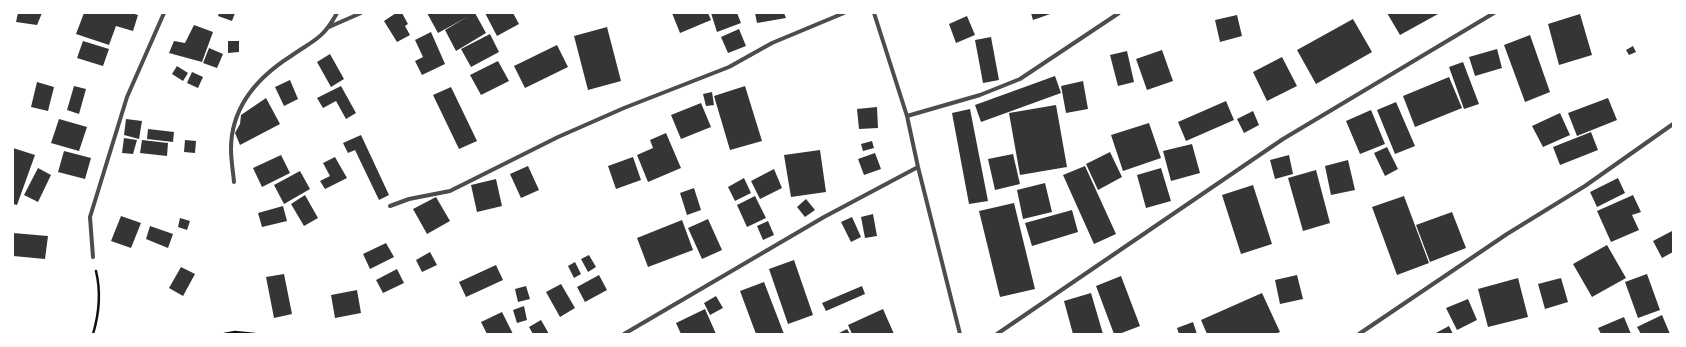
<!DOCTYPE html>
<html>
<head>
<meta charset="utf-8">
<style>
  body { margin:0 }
  #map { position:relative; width:1686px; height:347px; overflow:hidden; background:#fff; font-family:"Space Grotesk",sans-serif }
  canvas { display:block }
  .frame { position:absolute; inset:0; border:14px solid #fff; pointer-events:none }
</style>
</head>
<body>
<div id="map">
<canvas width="1686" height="347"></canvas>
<div class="frame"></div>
</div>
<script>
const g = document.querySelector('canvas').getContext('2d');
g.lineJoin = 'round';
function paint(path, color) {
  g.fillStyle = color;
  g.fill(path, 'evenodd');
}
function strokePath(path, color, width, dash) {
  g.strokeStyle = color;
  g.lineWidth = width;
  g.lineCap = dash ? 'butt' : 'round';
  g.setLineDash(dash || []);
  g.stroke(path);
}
paint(new Path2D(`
  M18 13H42L37 25 16 22Z
  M84 13H131L138 15 133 31 116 26 109 45 76 34Z
  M219 13H235L232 21 218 16Z
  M396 13H402L408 24 405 26 410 35 397 42 384 21Z
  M427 13H475L486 33 456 51 445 30 469 16 438 33Z
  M485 13H513L519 24 497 36Z
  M672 13H708L711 20 680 33Z
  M711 13H737L741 23 717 32Z
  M755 13H784L786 18 757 23Z
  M1031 13H1053L1033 20Z
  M1387 13H1437L1438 14 1400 35Z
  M1580 14 1592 55 1559 65 1548 24Z
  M1237 15 1242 36 1220 42 1215 20Z
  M967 16 975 35 956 43 949 24Z
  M1353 19 1372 52 1316 84 1297 50Z
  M194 25 213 32 202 62 169 53 174 41 185 43Z
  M607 27 621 81 588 90 574 36Z
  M739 29 746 46 728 53 721 37Z
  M431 32 445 64 422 75 415 61 423 57 415 40Z
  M490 34 499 52 471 67 461 49Z
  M1530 35 1550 92 1525 102 1504 45Z
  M991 37 999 80 983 83 975 40Z
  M83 41 109 49 103 66 77 58Z
  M228 41H239V52L228 53Z
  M557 45 568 67 525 88 514 66Z
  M1633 46 1636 52 1629 55 1626 50Z
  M209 48 223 54 217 68 203 63Z
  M1497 49 1502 68 1475 76 1469 57Z
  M1162 50 1173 81 1147 90 1136 59Z
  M1127 51 1134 82 1118 86 1110 55Z
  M330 54 344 79 331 87 317 62Z
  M1282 57 1297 86 1267 101 1253 72Z
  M498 61 509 81 481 95 470 75Z
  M1463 62 1479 104 1464 109 1449 67Z
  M177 66 188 73 183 81 172 74Z
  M192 72 203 77 198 88 187 83Z
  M1055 76 1061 93 981 122 975 105Z
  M1449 77 1462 108 1415 127 1403 96Z
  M290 80 298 99 284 106 275 87Z
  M1083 81 1088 109 1066 113 1061 86Z
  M37 82 54 87 48 111 31 107Z
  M74 86 86 89 79 114 67 110Z
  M341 86 356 113 346 119 336 101 323 108 317 98Z
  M745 86 762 141 730 150 714 96Z
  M451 87 477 141 459 149 433 95Z
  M712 92 714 105 706 106 703 94Z
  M266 98 280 124 240 145 235 133 240 124 241 115Z
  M1608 98 1617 120 1577 136 1568 113Z
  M1226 101 1234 120 1186 141 1178 122Z
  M1396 102 1415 146 1395 154 1377 110Z
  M701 103 711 127 681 139 671 115Z
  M1056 105 1067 167 1020 175 1009 113Z
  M877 107 878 128 859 129 857 109Z
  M970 109 988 201 969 204 952 113Z
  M1371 110 1385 144 1360 154 1346 121Z
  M1253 111 1259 125 1244 133 1237 119Z
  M1560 113 1570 135 1543 147 1532 126Z
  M59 119 87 127 79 151 51 143Z
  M126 119 142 121 139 139 124 135Z
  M1149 123 1161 158 1123 171 1111 135Z
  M148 129 174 132 173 142 147 139Z
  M1591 132 1598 150 1560 165 1553 147Z
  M666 133 681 168 648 182 637 155 653 148 650 140Z
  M361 135 389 195 379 200 355 150 348 153 343 143Z
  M124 138 137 140 133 154 122 153Z
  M142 140 168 143 167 156 140 153Z
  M185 140 196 141 195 153 184 152Z
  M872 141 874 148 863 151 861 144Z
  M1192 144 1200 173 1171 181 1163 151Z
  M1387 147 1398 169 1385 176 1374 153Z
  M13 148 35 155 17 205 13 204Z
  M820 150 826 192 791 197 784 155Z
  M64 151 91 158 85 179 58 172Z
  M1110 152 1122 177 1098 190 1086 164Z
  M875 153 881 169 864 175 858 159Z
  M1013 154 1020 184 995 190 988 159Z
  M281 155 290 173 262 187 253 168Z
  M1289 155 1293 174 1275 179 1270 160Z
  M335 157 347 178 325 189 320 181 330 176 323 163Z
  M633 157 641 180 616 189 608 166Z
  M1348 160 1355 190 1331 195 1325 166Z
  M528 166 539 190 521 198 510 174Z
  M1085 166 1116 234 1094 244 1063 175Z
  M38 168 51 175 38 202 24 195Z
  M1161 168 1171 201 1146 208 1137 175Z
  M774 169 782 188 760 199 751 181Z
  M1316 170 1330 223 1303 231 1288 178Z
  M300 171 310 189 284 204 274 185Z
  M744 178 751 193 735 201 728 187Z
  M1618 178 1625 193 1597 207 1590 192Z
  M496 179 502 206 477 212 471 185Z
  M1045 183 1052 212 1023 219 1017 190Z
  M1253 185 1272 244 1241 254 1222 195Z
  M694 188 701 210 687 215 680 193Z
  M305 195 318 218 304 226 291 204Z
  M1633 195 1641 212 1632 215 1639 230 1611 242 1597 211Z
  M755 196 766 218 747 227 737 205Z
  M1404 196 1429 263 1397 275 1372 207Z
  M436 197 450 221 427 234 413 209Z
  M806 199 815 210 805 217 797 207Z
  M1014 203 1035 289 1000 297 979 211Z
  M283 206 287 221 262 227 258 213Z
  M1072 210 1078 232 1032 246 1025 223Z
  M1452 212 1466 248 1430 262 1416 225Z
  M873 214 877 236 865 238 861 217Z
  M121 216 141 223 131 248 111 241Z
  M852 217 861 237 851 242 841 222Z
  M180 218 190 221 187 230 178 227Z
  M708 219 722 250 702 259 688 228Z
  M682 220 693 250 648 267 637 238Z
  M768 221 774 235 763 240 757 226Z
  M150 226 173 234 168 248 146 239Z
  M1672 231 1673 252 1662 258 1653 241Z
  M13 233 48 236 45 259 13 256Z
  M386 243 394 257 370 269 363 254Z
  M1607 245 1626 278 1592 297 1573 264Z
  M430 252 437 265 422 272 416 260Z
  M589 255 596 267 588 272 581 259Z
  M794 260 813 315 788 324 769 269Z
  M575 262 581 274 574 278 568 266Z
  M496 265 503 280 466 297 459 282Z
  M181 267 195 274 183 296 169 288Z
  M397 269 404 283 383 293 376 280Z
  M284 274 292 314 274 318 266 277Z
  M1647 274 1660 310 1638 318 1625 282Z
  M599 275 607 290 585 302 577 287Z
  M1297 275 1303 299 1280 304 1275 280Z
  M1121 276 1140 326 1119 334H1114L1096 286Z
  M1518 278 1528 317 1488 327 1478 289Z
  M1561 278 1568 302 1545 309 1538 284Z
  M764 282 784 334H756L740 291Z
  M561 284 575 308 560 317 546 292Z
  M526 286 530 299 518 302 515 289Z
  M862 286 865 294 826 311 822 303Z
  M357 290 361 313 335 318 331 295Z
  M1091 293 1103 334H1073L1064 301Z
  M1262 293 1280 332 1275 334H1207L1201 320Z
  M716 296 723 308 710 315 704 303Z
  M1468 299 1477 320 1457 330 1446 308Z
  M524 306 527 320 517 323 513 310Z
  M705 309 716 334H681L676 323Z
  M883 309 894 334H852L848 325Z
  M502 312 513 334H487L481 322Z
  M1662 315 1670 334H1641L1637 327Z
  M1624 317 1631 334H1601L1598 328Z
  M541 320 549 334H533L529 327Z
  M1193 322 1197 334H1179L1177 328Z
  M1449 326 1453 334H1434Z
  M847 329 850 334H837Z`), '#353535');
strokePath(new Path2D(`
  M93 334C99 314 101 292 96 271
  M224 334 235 332 255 334`), '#111', 2.5);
strokePath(new Path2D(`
  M874 13 907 116 918 167 960 334
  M329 27 361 13
  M907 116 980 95 1020 79 1119 13
  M234 182C233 171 231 160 231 149 231 107 258 77 291 56 314 40 323 39 337 13
  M390 206 409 199 450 191 558 137 624 108 729 67 772 43 844 13
  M93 257 90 217 127 97 164 13
  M624 334 824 217 918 167
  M997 334 1283 139 1494 13
  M1359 334 1507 234 1585 186 1673 124`), '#4c4c4c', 4);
</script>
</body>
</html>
